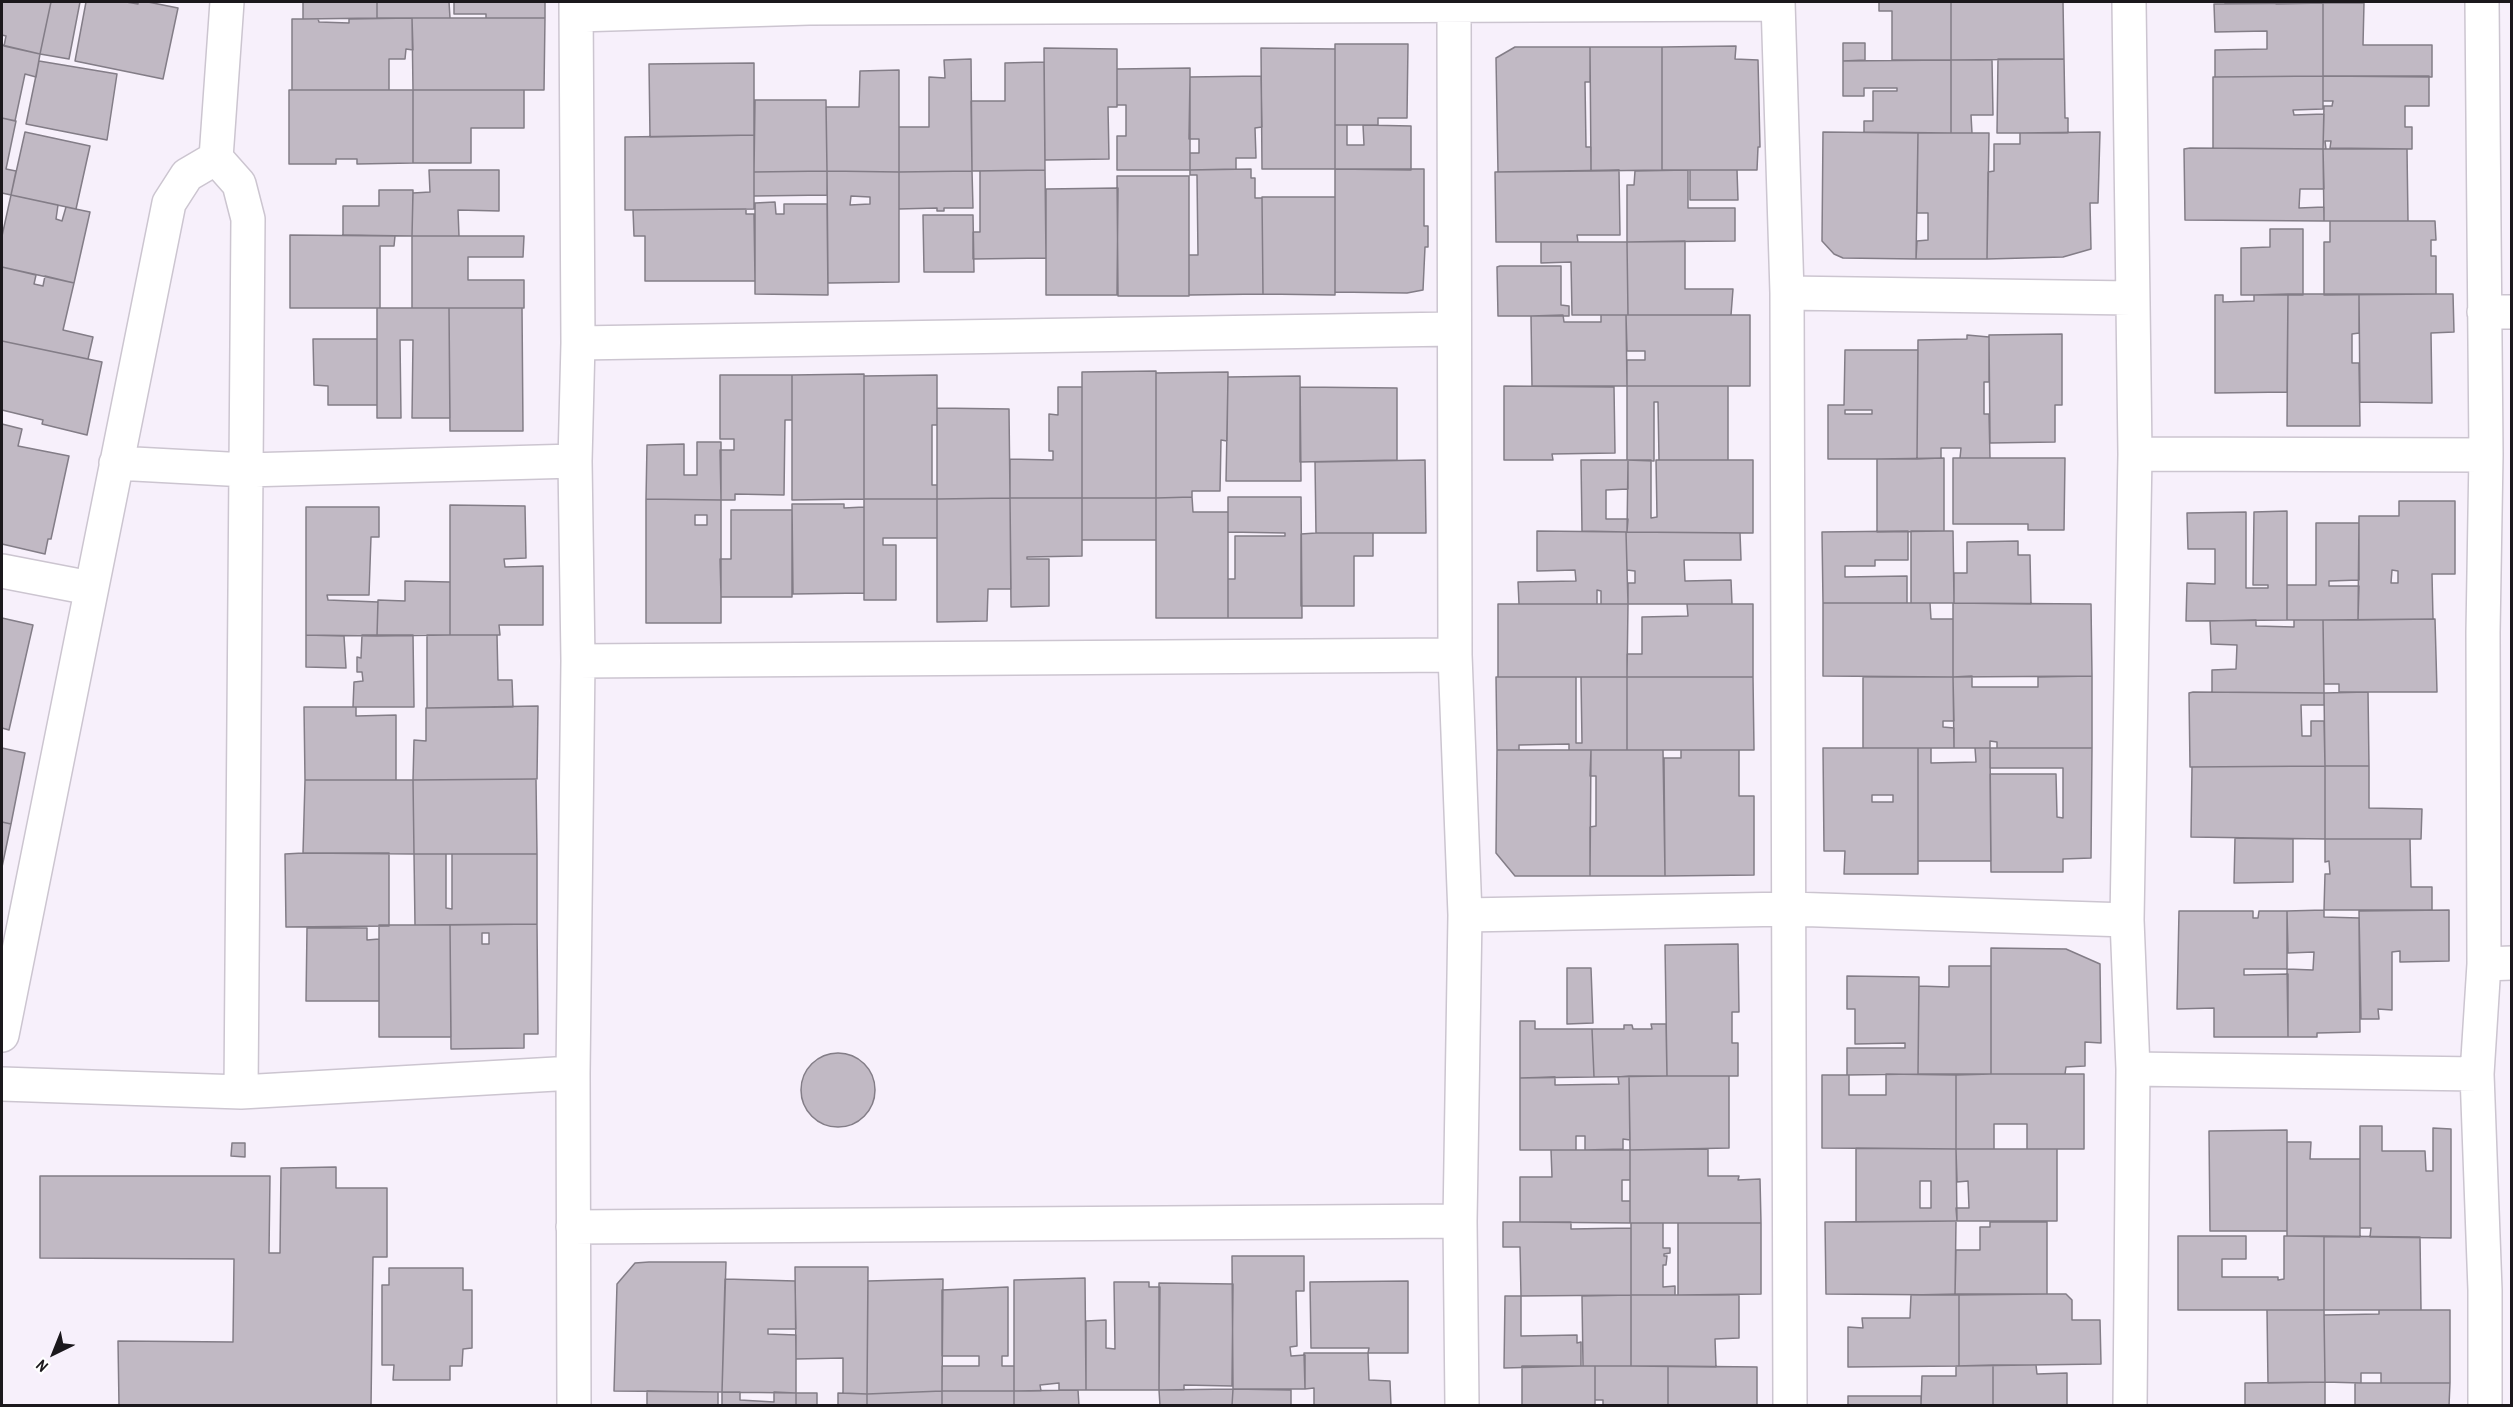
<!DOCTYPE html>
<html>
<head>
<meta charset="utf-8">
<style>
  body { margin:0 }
  #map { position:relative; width:2513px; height:1407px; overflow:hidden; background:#f7f0fb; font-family:"Archivo Narrow",sans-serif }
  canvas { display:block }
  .frame { position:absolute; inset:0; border:3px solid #1b181c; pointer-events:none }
  .north { position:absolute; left:24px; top:1323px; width:60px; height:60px; -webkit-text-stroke:4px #fff; paint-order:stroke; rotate:223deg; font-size:16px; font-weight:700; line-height:24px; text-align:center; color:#1b181c }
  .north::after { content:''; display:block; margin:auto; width:21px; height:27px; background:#1b181c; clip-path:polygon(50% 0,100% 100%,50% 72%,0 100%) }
</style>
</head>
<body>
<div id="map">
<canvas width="2513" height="1407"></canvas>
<div class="frame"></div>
<div class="north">N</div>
</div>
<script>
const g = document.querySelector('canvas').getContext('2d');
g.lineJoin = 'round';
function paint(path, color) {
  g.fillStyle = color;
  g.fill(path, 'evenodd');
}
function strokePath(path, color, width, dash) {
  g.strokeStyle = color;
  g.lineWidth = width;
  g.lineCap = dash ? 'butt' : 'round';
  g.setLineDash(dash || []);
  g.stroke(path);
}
const building = new Path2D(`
  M2 2H51L40 54 4 46 6 36 2 35Z
  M51 2H80L69 59 40 54Z
  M86 2H126L138 4V2H148L178 8 163 79 75 61Z
  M303 2H377V18L303 19Z
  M377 2H449L450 18H377Z
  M454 2H545V18H486V14H454Z
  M1879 2H1951V60H1892V11H1879Z
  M1951 2H2063L2064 59 1951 60Z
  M2225 2H2268V3H2225Z
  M2276 2H2323V3L2276 4Z
  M2323 3V76L2215 77V50L2267 49V31L2215 32 2214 4Z
  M2323 3H2364L2363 45H2432V77L2323 76Z
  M412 18H545L544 90H413Z
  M412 18 413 50 406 49 405 59H389V90H292V19H318L319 22 349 23V19Z
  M1843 43H1865V60L1843 61Z
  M1335 44H1408L1407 118H1378V125H1335Z
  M2 45 40 54 36 77 25 74 15 121 2 118Z
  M1736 46 1735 59 1758 60 1760 147H1758L1757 170H1662V47Z
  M1515 47H1590V82H1585L1586 147H1591V171L1498 172 1496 58Z
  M1590 47H1662V170L1591 171Z
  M1044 48 1117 49V107H1108L1109 159 1045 160Z
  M1261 48 1335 49V169H1262Z
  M971 59 972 171 899 172V127H929V77L945 78 944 60Z
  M1998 59H2064L2065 118H2068V133H1997Z
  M1951 60V133L1864 132V121H1873V91H1897V88H1864V96H1843V61Z
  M1951 60H1992L1993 115H1971L1972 133H1951Z
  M39 61 117 74 107 140 26 124Z
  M1044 62 1045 170 972 171 971 101H1005V63Z
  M754 63V135L650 137 649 64Z
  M1190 68V170H1117V136H1126V105H1117V69Z
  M899 70V172L827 171 826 107H859L860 71Z
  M1261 76 1262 127 1255 128 1256 158H1236V169L1190 170V153H1199V139H1189L1190 77Z
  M2323 76H2429V106H2405V127H2412V149L2330 148 2331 141H2325L2326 149H2323L2324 106H2332L2333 101H2323Z
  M2323 76V109L2293 110 2294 115 2324 114 2323 149 2213 148V77Z
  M289 90H413V163L357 164V159H336V164H289Z
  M413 90H524V128H471V163H413Z
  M755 100H826L827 171 754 172Z
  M2 118 16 121 6 169 16 171 11 195 2 193Z
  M1335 125H1347V145H1364L1363 125 1411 126V170L1335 169Z
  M25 132 90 146 76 209 11 195Z
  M1823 132 1918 133 1916 259 1843 258 1834 254 1822 241Z
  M2100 132 2098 203H2090L2091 249 2063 257 1987 259 1988 172 1994 171V144H2020V133Z
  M1918 133H1989L1987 259H1916L1917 241 1928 240V213H1917Z
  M754 135V209L625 210V137Z
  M2190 148 2323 149 2324 189H2300L2299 208 2324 207V221L2185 220 2184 149Z
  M2323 149H2407L2408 221H2324Z
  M1251 169V178H1255V198H1262L1263 294 1189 295V255H1198L1197 175H1190V170Z
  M1335 169H1424V226H1428V247H1425L1423 290 1407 293 1335 292Z
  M429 170H499V211L458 210 459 236H412L413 193 430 192Z
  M1045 170 1046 258 973 259V232H980V171Z
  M1619 170 1620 235H1577L1578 242H1496L1495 172Z
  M1688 170V208H1735V241L1627 242V185H1634L1635 171Z
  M1690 170H1737L1738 200H1690Z
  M827 171 899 172V282L828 283ZM851 196 870 197V204L850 205Z
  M827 171V195L754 196V172Z
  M972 171 973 208H944V211H937V208L899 209V172Z
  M1117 176H1189V296H1118Z
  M1118 188 1117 295H1046V189Z
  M379 190H413L412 236 343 235V206H379Z
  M11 195 58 205 56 219 62 221 66 207 90 212 74 283 2 267V236Z
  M1262 197H1335V295L1263 294Z
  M775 202 776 214H784V204H827L828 295 755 294V203Z
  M746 209V214H754L755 281H645V236H634L633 210Z
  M923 215H973L974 272H924Z
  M2330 221H2435L2436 240H2431V256H2436V294L2324 295V242H2330Z
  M2270 229H2303V295H2241V248L2270 247Z
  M290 235 395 236 394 246H380V308H290Z
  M412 236H524L523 257H468V280H524V308H412Z
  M1685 241V289H1733L1731 315H1628L1627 242Z
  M1541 242H1627L1628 315H1572L1571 262 1541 263Z
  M1500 266H1561V305L1569 306V316H1498L1497 267Z
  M2 267 36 275 34 284 43 286 45 276 74 283 63 330 93 337 88 359 2 341Z
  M2288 294 2287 392 2215 393V295H2223V302L2254 301V295Z
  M2288 294H2359V333L2352 334V363H2359L2360 426H2287Z
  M2359 294H2453L2454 332 2431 333 2432 403 2360 402Z
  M377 308H449L450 418H412L413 340H400L401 418H377Z
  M449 308H522L523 431H450Z
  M1563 315 1564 322H1601V315H1626L1627 386H1532L1531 316Z
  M1626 315H1750V386H1627V360H1645V351H1627Z
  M2062 334V405H2055V442L1990 443 1989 335Z
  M1967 335 1989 337V382H1984V414H1989L1990 458H1960L1961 448H1941V458L1917 459 1918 340 1967 339Z
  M313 339H377V405H328V386L314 385Z
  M2 341 102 362 87 435 42 424 43 420 2 410Z
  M1845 350H1918L1917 459H1828V405H1844ZM1845 410H1872V414H1845Z
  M1156 371V498H1082V372Z
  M1228 372 1227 441 1221 440 1220 491H1192V497L1156 498V373Z
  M864 374V499L792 500V375Z
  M720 375H792V420H785L784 495 735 494V500H721L720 450H734V439H720Z
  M937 375V425H932V485H937V499H864V376Z
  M1300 376 1301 481H1226L1228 377Z
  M1504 386 1614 387 1615 453 1552 454 1553 460H1504Z
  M1627 386H1728V460H1659L1658 402H1654V461L1627 460Z
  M1058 387H1082V498H1010V459L1053 460V451H1049V414L1058 415Z
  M1300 387 1397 388V460L1300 462Z
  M937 408 1009 409 1010 498 937 499Z
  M2 424 22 429 18 446 69 456 51 539H48L45 554 2 544Z
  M697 442H721V500L646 499 647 445 684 444V475H697Z
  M1944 458V531L1877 532V459Z
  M1953 458H2065L2064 530H2028V524H1953Z
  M1425 460 1426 533H1316L1315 462Z
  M1581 460H1628V489L1606 490V519H1628L1627 532 1582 531Z
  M1628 460H1651V518L1657 517 1656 460H1753V533L1627 532Z
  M1192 497 1193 512H1228V618H1156V498Z
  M1228 497H1301L1302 618H1228V579H1235V536H1285V533L1228 532Z
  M1010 498H1082V556L1027 557V559H1049V606L1011 607Z
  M1010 498 1011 589H988L987 621 937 622V499Z
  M1082 498H1156V540H1082Z
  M646 499 721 500V623H646ZM695 515H707V525H695Z
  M864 499H937V538H883V545H896V600H864Z
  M2399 501H2455V574H2432L2433 619 2358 620 2359 516H2399ZM2392 570 2398 571V583H2391Z
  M792 504H844V508L864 507V593L793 594Z
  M450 505 525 506 526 558 504 559 505 567 543 566V625H499L500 635H450Z
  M306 507H379V537H371L369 595H327L328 600 378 602 377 636 306 635Z
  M731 510H792V597H721L720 559H731Z
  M2287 511V620L2186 621 2187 583 2215 584V549H2188L2187 513 2246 512V588H2268V585H2253L2254 512Z
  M2316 523H2359V580L2329 581V586H2359L2358 620H2287V585H2316Z
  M1537 531 1626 532 1628 604H1601V591L1597 590V604H1519L1518 582 1576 581 1575 570 1537 571Z
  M1908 531V560H1875V566H1845V577L1907 576V603H1823L1822 532Z
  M1911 531H1953L1954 603H1911Z
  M1626 532 1740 533 1741 560H1684L1685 581 1731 580 1732 604H1628V583H1635V571L1627 570Z
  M1316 533H1373V556H1354V606H1301V534Z
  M2018 541V555H2030L2031 604 1954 603V573H1967V542Z
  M405 581 450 582V635L377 636 378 600 405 601Z
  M1823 603H1930L1931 619H1953V677L1823 676Z
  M1953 603 2091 604 2092 676 1953 677Z
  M1498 604H1628L1627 677H1498Z
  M1687 604H1753V677H1627V654H1642V617L1688 616Z
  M2 618 33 625 9 730 2 728Z
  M2435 619 2437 692H2339V684H2324L2323 620Z
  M2256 620V626L2294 627V620H2323L2324 693 2212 692V670L2236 669 2237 645 2211 644 2210 621Z
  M306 635 344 636 346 668 306 667Z
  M362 635H413L414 707H353L354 682 363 681 362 672H357V657L361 658Z
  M427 635H497L498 680H512L513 707 427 708Z
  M1972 676V687H2038V677L2092 676V748H1997V742L1990 741V748H1954L1953 677Z
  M1496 677H1576V743H1582L1581 677H1627V750H1569V744L1519 745V750H1497Z
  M1627 677H1753L1754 750H1627Z
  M1863 677H1953L1954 721H1943V727L1954 728V748H1863Z
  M2193 692 2324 693V705H2301L2302 736H2311V721H2324L2325 766 2190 767 2189 693Z
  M2368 692 2369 766H2325L2324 693Z
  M538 706 537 779 413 780 414 740 426 741V708Z
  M304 707H356V716L396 715V780H305Z
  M2 748 25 753 11 824 2 822Z
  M1823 748H1918V874H1844L1845 851H1824ZM1872 795H1893V802H1872Z
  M1918 748H1931V763L1976 762 1975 748H1990L1991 861H1918Z
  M1990 748H2092L2091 858 2063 859V872H1991L1990 774H2056L2057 817 2063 818V768H1990Z
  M1497 750H1591L1590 876H1515L1496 853Z
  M1591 750H1663L1665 876H1590V827L1596 826V776H1590Z
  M1681 750H1739V796H1754V875L1665 876 1664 758H1681Z
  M2325 766V839L2191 837 2192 767Z
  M2325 766H2369V808L2422 809 2421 839H2325Z
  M536 779 537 854H414L413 780Z
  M305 780H413L414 854 303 853Z
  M2 822 11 824 2 867Z
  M2235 838 2293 839V882L2234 883Z
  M2325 839H2410L2411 887H2432V910H2324L2325 874H2330L2329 861 2325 862Z
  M303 853H389V926L286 927 285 854Z
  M414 854H446V908L452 909V854H537V924L415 925Z
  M2324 910V917L2359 918 2360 1032 2317 1033V1037H2288L2287 969 2313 970 2314 952 2288 953 2287 911Z
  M2449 910V961L2400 962V951L2392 952V1010L2378 1009 2379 1019H2361L2359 911Z
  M2179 911H2253V918H2258L2259 911H2287V969H2244V975L2288 974V1037H2214V1008L2177 1009Z
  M537 924 538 1034H524V1048L451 1049 450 925ZM482 933H489V944H482Z
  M379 925H450L451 1037H379Z
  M307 928H367V940L379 939V1001H306Z
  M1738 944 1739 1012H1732V1043H1738V1076H1667L1665 945Z
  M1991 948 2066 949 2100 964 2101 1043 2085 1042V1066L2066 1067 2065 1074H1991Z
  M1949 966H1991V1074H1918L1919 986 1949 987Z
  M1567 968H1591L1593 1023 1567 1024Z
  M1847 976 1919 977 1918 1074 1847 1075V1048H1905V1043L1855 1044V1009H1847Z
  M1520 1021H1535V1029H1592L1594 1077 1520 1078Z
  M1651 1024H1666L1667 1076 1594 1077 1592 1029H1624V1025H1632L1633 1029H1652Z
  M801 1090a37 37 0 1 1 74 0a37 37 0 1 1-74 0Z
  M1886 1074 1956 1075V1149L1822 1148V1075H1849V1095H1886Z
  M1991 1074H2084V1149H2027V1124H1994V1149H1956V1075Z
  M1629 1076 1630 1140 1623 1139V1149L1585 1150V1136H1576V1150H1520V1078L1555 1077V1085L1619 1084 1618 1077Z
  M1629 1076H1729V1148L1630 1150Z
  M2360 1126H2382V1151H2425L2426 1171H2433V1128L2451 1129V1238L2370 1237 2371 1228H2360Z
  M2287 1130V1231H2210L2209 1131Z
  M2287 1142H2311L2310 1159H2360V1237L2287 1236Z
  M232 1143H245V1157L231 1156Z
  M1856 1148 1956 1149 1957 1221 1856 1222ZM1920 1181H1931V1208H1920Z
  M1708 1149V1176H1739L1738 1180 1760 1179 1761 1223H1630V1150Z
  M1956 1149H2057V1221H1957L1956 1208H1969L1968 1181 1957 1182Z
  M1551 1150H1630V1180H1622V1201H1630V1223L1520 1222V1177H1552Z
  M336 1167V1188H387V1257H373L371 1406H119L118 1341 233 1342 234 1259 40 1258V1176H270L269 1253H280L281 1168Z
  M1956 1221 1955 1295 1826 1294 1825 1222Z
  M1503 1222H1571V1229L1631 1228V1295L1521 1296 1520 1247H1503Z
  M1990 1222H2047V1294L1955 1295 1956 1250H1980V1227H1990Z
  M1631 1223H1663V1248H1670V1253L1664 1254V1256H1667L1666 1265H1663V1287L1675 1286V1295H1631Z
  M1678 1223H1761V1294L1678 1295Z
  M2178 1236H2246V1259H2222V1277H2278V1280L2284 1279V1236H2324V1310H2178Z
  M2324 1236 2420 1237 2421 1310H2324Z
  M1232 1256H1304V1291H1296L1297 1346 1290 1347 1291 1356 1305 1355V1389H1233Z
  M649 1262H726L722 1392 614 1391 617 1284 635 1263Z
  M795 1267H868L867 1394 843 1393V1358L796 1359Z
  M389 1268H463V1290H472V1348L463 1349 462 1366H450V1380H393L394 1365H382V1285H389Z
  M1085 1278 1086 1390H1059V1383L1040 1385 1041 1391H1014V1280Z
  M725 1279 795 1281 796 1329H768V1334L796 1335V1393L722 1392Z
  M943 1279 942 1391 867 1394 868 1281Z
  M1408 1281V1353H1368L1369 1348H1311L1310 1282Z
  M1114 1282H1149V1287H1160L1159 1390H1086V1321L1106 1320V1348L1115 1349Z
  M1159 1283 1233 1284 1232 1386 1184 1385V1390H1159Z
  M1008 1287V1356H1002V1366H1014V1391H942V1366H979V1356H942V1290Z
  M1959 1294V1366L1848 1367V1327L1863 1328 1862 1318H1910L1911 1295Z
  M1959 1294H2066L2072 1300V1320H2100L2101 1364 1959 1366Z
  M1631 1295H1739V1338L1715 1339 1716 1367 1631 1366Z
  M1631 1295V1366H1583L1582 1296Z
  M1505 1296H1521V1336L1577 1335V1343L1581 1342V1366L1504 1368Z
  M2267 1310H2324L2325 1382 2268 1383Z
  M2379 1310H2450V1383H2381V1373H2361V1383L2325 1382 2324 1315 2379 1314Z
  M1304 1353H1368L1369 1380 1390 1381 1391 1406H1314V1388L1305 1389Z
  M1993 1365H2036L2037 1374 2067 1373V1406H1993Z
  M1993 1365V1406H1921L1922 1376H1956V1366Z
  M1522 1366H1595V1406H1522Z
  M1595 1366H1668V1406H1603V1400H1595Z
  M1668 1366 1757 1367V1406H1668Z
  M2325 1382V1406H2245V1383Z
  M2355 1383H2450L2449 1406H2355Z
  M1233 1389 1232 1406H1160L1159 1390Z
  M1233 1389 1291 1390V1406H1232Z
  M1078 1390 1079 1406H1014V1391Z
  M647 1391 718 1392V1406H647Z
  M942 1391V1406H867V1394Z
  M942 1391H1014V1406H942Z
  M722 1392H740V1400L774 1402V1392L796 1393V1406H722Z
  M796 1393H817V1406H796Z
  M838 1393 867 1394V1406H838Z
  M1848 1396H1921V1406H1848Z`);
paint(building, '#c1b9c4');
strokePath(building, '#837d87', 1.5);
const minor = new Path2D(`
  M1778 2 1787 293 1790 1406
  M2129 2 2135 454 2127 920 2133 1069 2130 1406
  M2482 2 2486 455 2483 632 2484 964 2477 1074 2485 1290V1406
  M1454 7 1455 655 1465 915 1460 1221 1462 1406
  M577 15 809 8 1778 4
  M216 158 239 184 248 219 241 1092
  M1787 293 2131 298
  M2484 312H2512
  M578 343 1453 329
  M2135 454 2486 455
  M116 463 246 470 575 461
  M2 571 90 588
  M578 661 1455 655
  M1465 915 1790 909 2127 920
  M2484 964 2512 963
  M2 1035 169 203 187 175 216 158 227 2
  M2133 1069 2477 1074
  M2 1084 241 1092 573 1073
  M573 1227 1460 1221
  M574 1406 573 1073 578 661 575 461 578 343 576 2`);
strokePath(minor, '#ccc5d0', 36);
strokePath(minor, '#fff', 33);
</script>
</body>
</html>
